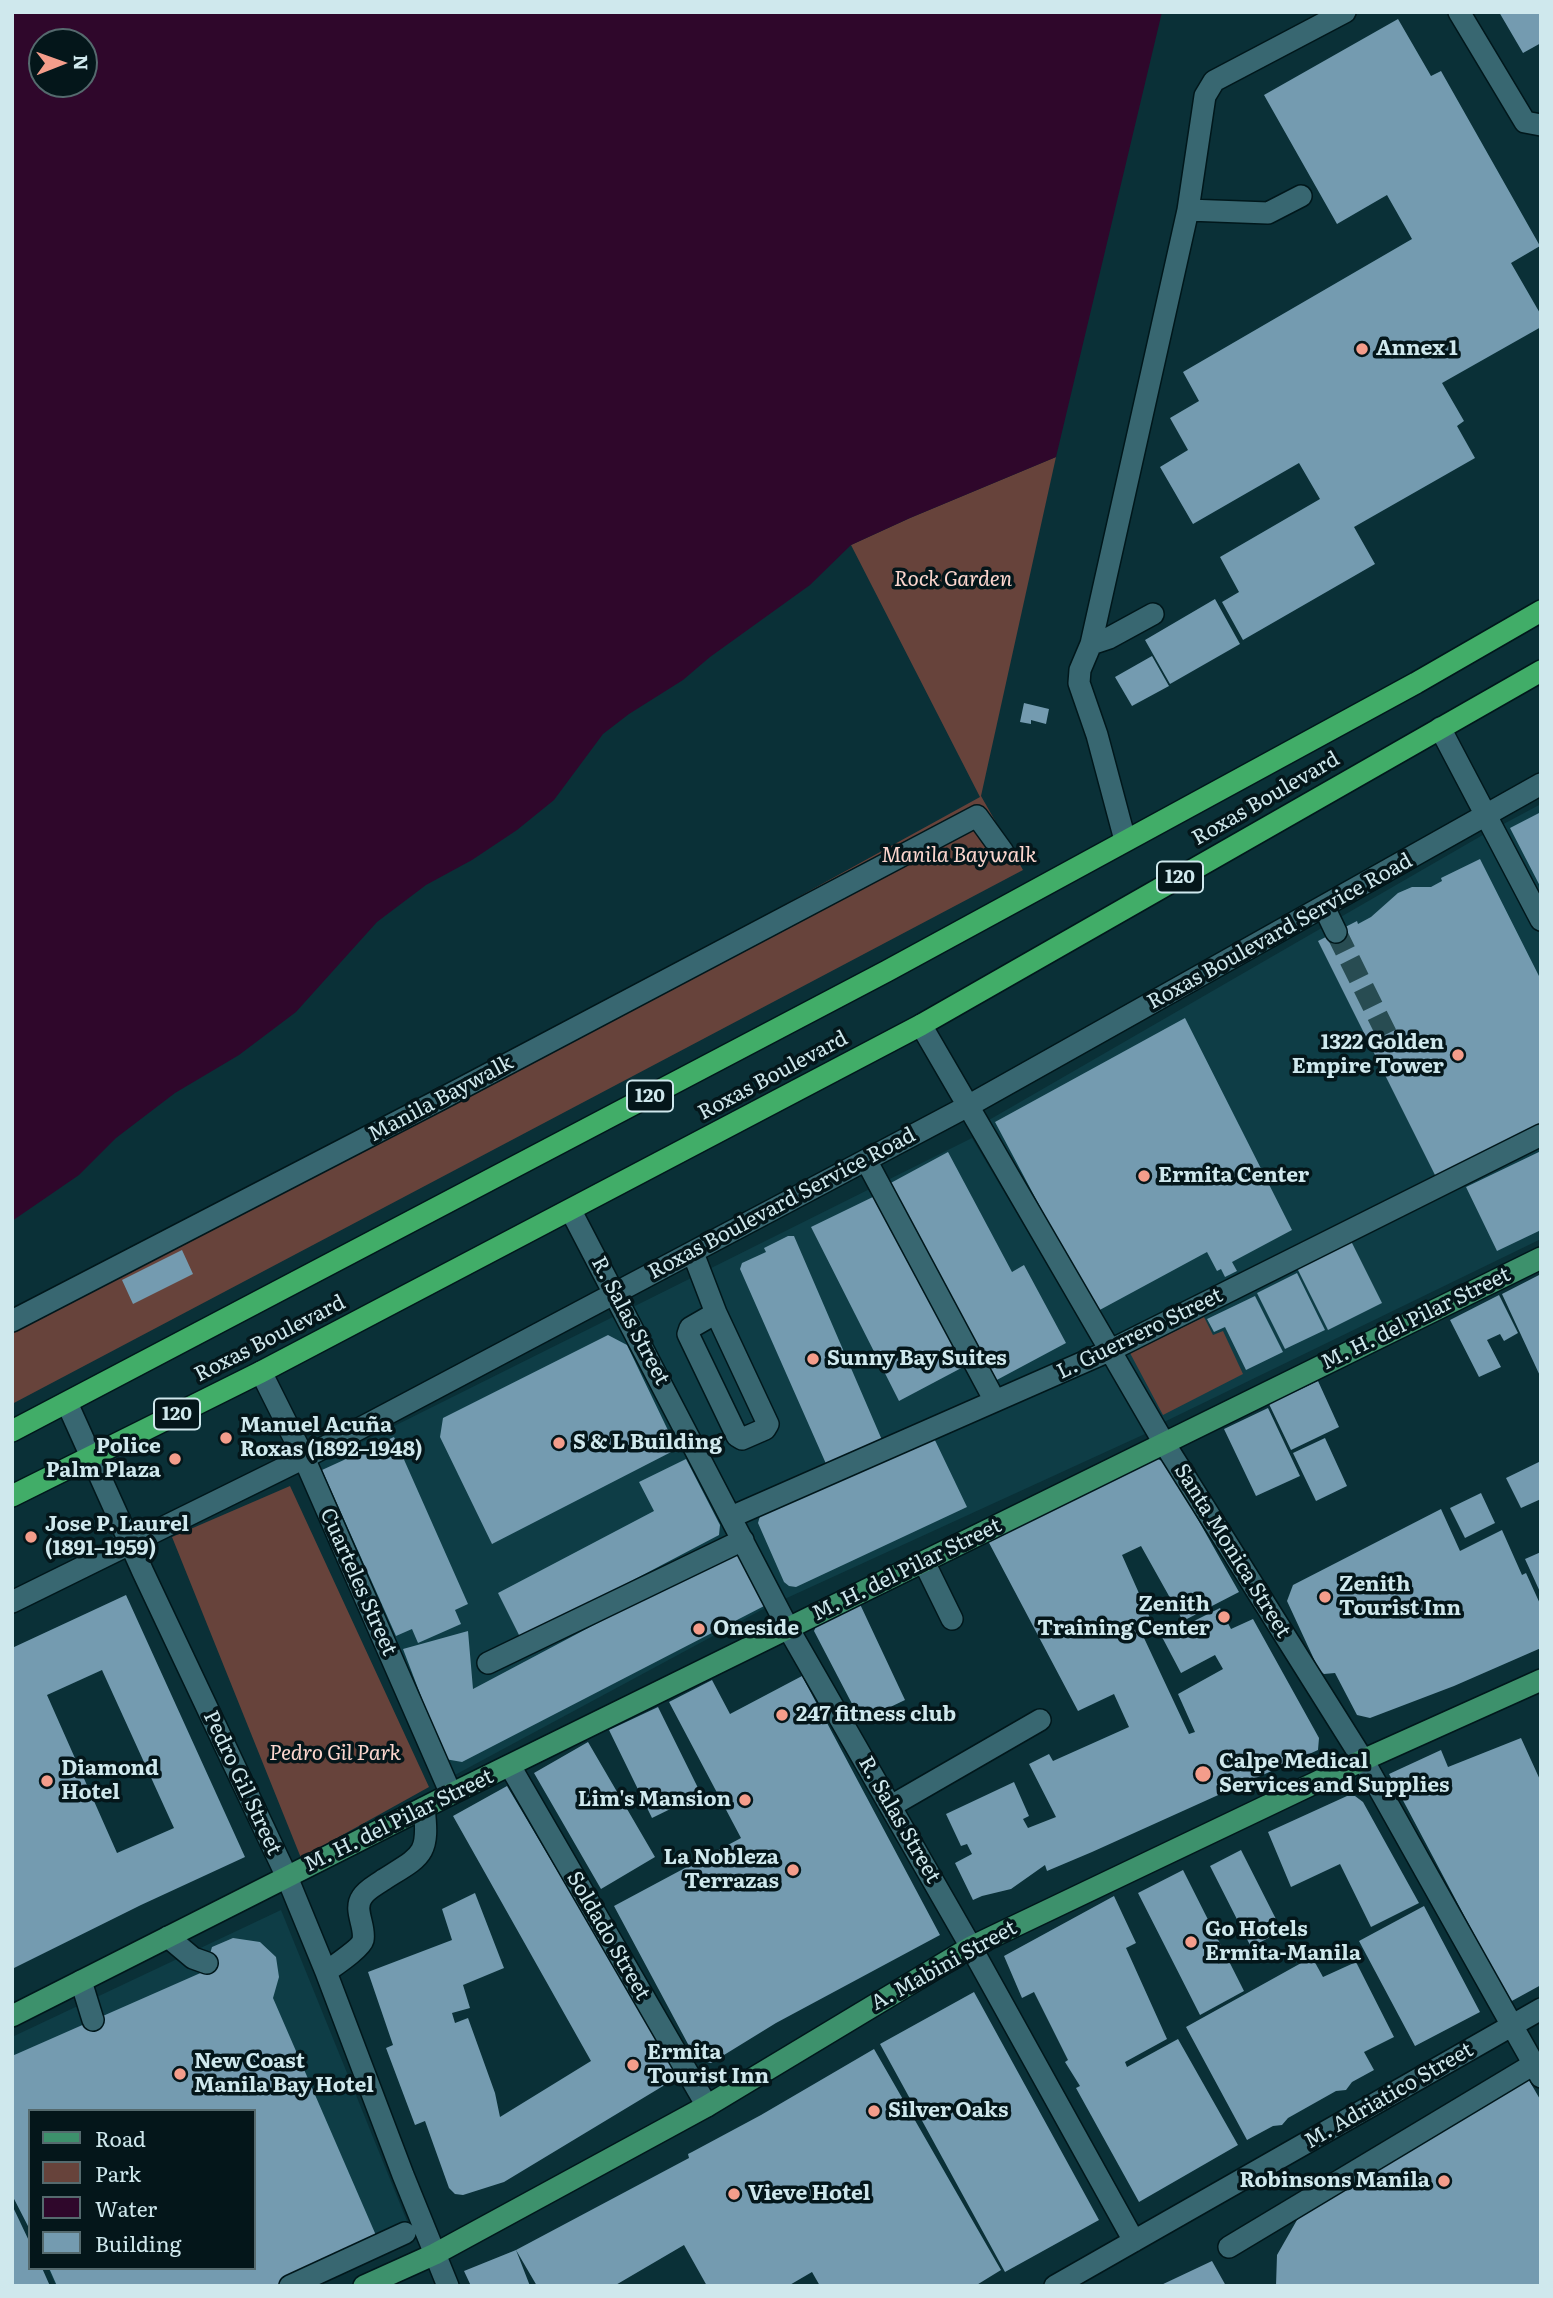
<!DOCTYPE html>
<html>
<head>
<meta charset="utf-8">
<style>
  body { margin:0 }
  #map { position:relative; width:1553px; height:2298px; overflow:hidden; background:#0a3037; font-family:Literata,serif }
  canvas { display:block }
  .frame { position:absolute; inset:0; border:14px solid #cfe8ed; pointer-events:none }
  .legend { position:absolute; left:28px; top:2109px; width:228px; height:161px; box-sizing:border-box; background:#04161a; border:2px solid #556a6e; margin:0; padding:9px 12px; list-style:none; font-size:21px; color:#cfe8ed }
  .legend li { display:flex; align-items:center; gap:14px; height:35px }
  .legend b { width:35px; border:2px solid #556a6e }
  .north { position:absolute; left:28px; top:28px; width:70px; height:70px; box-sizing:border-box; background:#04161a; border:2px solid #556a6e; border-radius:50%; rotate:89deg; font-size:19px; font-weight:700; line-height:28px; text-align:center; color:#cfe8ed }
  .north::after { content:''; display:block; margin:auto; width:24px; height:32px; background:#f49d8b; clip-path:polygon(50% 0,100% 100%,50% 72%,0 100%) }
</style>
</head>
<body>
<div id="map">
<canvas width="1553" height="2298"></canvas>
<div class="frame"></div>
<ul class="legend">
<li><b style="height:9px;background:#3d916c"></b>Road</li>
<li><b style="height:19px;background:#67433b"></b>Park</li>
<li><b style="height:19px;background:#2f072b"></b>Water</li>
<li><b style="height:19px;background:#749bb0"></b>Building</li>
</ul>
<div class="north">N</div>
</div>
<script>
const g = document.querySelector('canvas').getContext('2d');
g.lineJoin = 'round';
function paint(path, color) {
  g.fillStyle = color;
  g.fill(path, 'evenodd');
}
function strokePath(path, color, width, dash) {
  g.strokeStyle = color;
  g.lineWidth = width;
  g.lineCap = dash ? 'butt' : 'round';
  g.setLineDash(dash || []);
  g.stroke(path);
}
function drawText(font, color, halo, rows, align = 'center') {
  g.font = font + ' Literata,serif';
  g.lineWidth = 7;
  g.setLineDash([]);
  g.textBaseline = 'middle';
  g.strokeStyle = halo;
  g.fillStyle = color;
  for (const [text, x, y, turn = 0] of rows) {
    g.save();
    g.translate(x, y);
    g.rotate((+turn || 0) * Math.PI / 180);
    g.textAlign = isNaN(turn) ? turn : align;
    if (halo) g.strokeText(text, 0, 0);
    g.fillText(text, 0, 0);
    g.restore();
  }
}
paint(new Path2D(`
  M1541 804V1239L1162 1423 1108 1334 989 1120 1481 836Z
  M972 1138 1147 1433 765 1608 453 1776 316 1465Z
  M281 1910 409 2226 299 2286H56L48 2268H254V2111H30L12 2192V2037Z`), '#0e3d46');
paint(new Path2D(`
  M1056 457 981 796 1023 870 12 1404V1312L584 1015 980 797 851 545 910 518Z
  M1204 1317 1213 1335 1223 1331 1243 1374 1163 1415 1130 1353Z
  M290 1486 429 1787 301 1858 172 1537Z`), '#67433b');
paint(new Path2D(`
  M12 12H1162L1056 457 910 518 851 545 810 585 710 657 683 680 629 714 603 734 554 800 517 830 472 860 426 885 377 922 296 1012 239 1055 175 1093 116 1138 79 1175 12 1221ZM42 42H84V84H42Z`), '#2f072b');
paint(new Path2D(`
  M1499 12H1541V43L1523 53Z
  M1398 19 1431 76 1441 71 1540 246 1511 263 1541 315V327L1442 383 1464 421 1457 426 1475 458 1354 527 1375 564 1243 640 1222 602 1239 592 1220 557 1320 499 1299 463 1193 524 1160 467 1188 450 1170 418 1199 401 1183 372 1412 239 1387 195 1337 224 1264 95Z
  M1215 599 1240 644 1170 684 1145 640Z
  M1152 656 1169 686 1132 706 1115 677Z
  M1024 703 1049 709 1046 724 1031 720V724L1020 722Z
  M1541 812V888L1510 828Z
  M1480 859 1541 980V1129L1438 1181 1318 941 1357 921 1358 924 1371 917 1398 893 1412 887H1431L1442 881 1441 878Z
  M1185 1018 1292 1230 1232 1262 1237 1271 1225 1277 1221 1269 1217 1271 1207 1252 1096 1312 995 1122Z
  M1541 1151V1230L1497 1251 1466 1187Z
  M948 1152 1012 1272 1024 1265 1066 1343 993 1382 887 1185Z
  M877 1195 967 1365 899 1401 811 1227Z
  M788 1236H794L882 1440 827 1466 740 1269 742 1263 766 1252 764 1248Z
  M1351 1241 1382 1303 1328 1330 1297 1268Z
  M182 1250 193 1274 133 1304 122 1280Z
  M1297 1273 1325 1330 1285 1349 1257 1293Z
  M1541 1274V1378L1502 1294Z
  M1499 1295 1518 1333 1504 1341 1500 1334 1487 1340 1501 1367 1479 1377 1450 1320Z
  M1255 1296 1283 1352 1246 1370 1225 1327 1214 1332 1207 1319Z
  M608 1335 627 1345 677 1449 492 1544 440 1437 443 1418Z
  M1318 1381 1339 1427 1291 1450 1269 1404Z
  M1268 1408 1300 1476 1256 1496 1224 1429Z
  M932 1434 967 1507 796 1587 789 1586 784 1582 758 1523 760 1516 765 1511Z
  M394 1437 468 1604 455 1610 461 1624 418 1643 412 1629 396 1636 322 1470Z
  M1325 1438 1347 1486 1316 1501 1293 1453Z
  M1156 1458 1166 1463 1239 1592 1183 1621 1141 1546 1122 1555 1150 1618 1137 1623 1189 1734 1195 1732 1178 1694 1223 1669 1215 1655 1181 1673 1162 1637 1220 1608 1231 1629 1253 1619 1319 1738 1318 1750 1092 1852 1047 1871 1045 1865 1011 1889 982 1896 973 1900 955 1863 972 1854 967 1844 961 1846 946 1814 1014 1782 1029 1816 1023 1819 1028 1828 1056 1817 1029 1764 1049 1754 1053 1761 1129 1727 1114 1694 1078 1711 987 1539 1092 1491Z
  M686 1459 720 1525 719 1535 521 1639 498 1593 654 1511 639 1482Z
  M1541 1461V1499L1521 1508 1506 1478Z
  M1481 1493 1495 1523 1465 1538 1450 1508Z
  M1441 1509 1460 1551 1502 1530 1522 1575 1526 1573 1541 1606V1648L1454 1686 1370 1718 1357 1715 1335 1673 1324 1674 1319 1670 1287 1601 1293 1585Z
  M739 1548 768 1604 462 1762 445 1759 403 1649 468 1631 473 1689Z
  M1541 1552V1594L1525 1559Z
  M126 1595 245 1857 141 1905 12 1969V1648ZM102 1670 174 1828 117 1853 47 1695Z
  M859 1602 905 1700 861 1721 814 1631 818 1622Z
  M802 1676 940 1935 776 2023 711 2063 696 2059 614 1906 741 1838 669 1702 712 1680 730 1714Z
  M658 1707 701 1794 652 1818 609 1730Z
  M1521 1738 1541 1782V1985L1510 2002 1389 1774 1441 1750 1448 1767Z
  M588 1742 655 1857 601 1889 534 1773Z
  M507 1786 675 2069 673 2080 504 2182 463 2195 455 2194 449 2188 425 2121 415 2125 386 2048 393 2045 368 1972 452 1940 442 1909 475 1893 504 1968 463 1985 470 2008 452 2013 455 2023 468 2018 495 2093 500 2117 591 2061 453 1816Z
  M1347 1796H1355L1363 1802 1419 1903 1371 1927 1340 1864 1291 1887 1268 1832Z
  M1241 1850 1282 1931 1251 1947 1210 1866Z
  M1183 1870 1244 1991 1200 2015 1138 1893Z
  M1114 1896 1136 1943 1126 1948 1167 2039 1125 2062 1127 2067 1178 2039 1238 2145 1139 2202 1076 2088 1080 2086 1065 2062 1068 2060 1034 1992 1022 1998 1004 1956Z
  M1424 1906 1480 2012 1415 2046 1359 1941Z
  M233 1938 260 1942 276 1957 279 1977 273 1998 378 2240 279 2286H57L49 2268H254V2111H30V2230L12 2195V2056L205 1971 212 1947Z
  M1312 1957 1323 1977 1356 1962 1394 2037 1364 2052 1374 2070 1352 2082 1346 2090 1336 2091 1288 2118 1282 2125 1273 2126 1247 2140 1186 2027Z
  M974 1992 1099 2220 1005 2272 880 2044Z
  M874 2049 1001 2270 975 2286H820L812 2272 788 2286H707L684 2245 614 2286H537L516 2250 689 2158 688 2154 692 2152 761 2115Z
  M1526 2075 1541 2101V2286H1276L1277 2255 1297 2220 1324 2197Z
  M12 2205 30 2243V2268H42L50 2286H12Z
  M516 2250 530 2286H471L464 2271Z
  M1212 2261 1226 2286H1159Z`), '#749bb0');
strokePath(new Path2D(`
  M1336 932 1390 1041`), '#284c52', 21, [21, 10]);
const minor = new Path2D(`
  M1459 12 1525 122 1541 125
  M1188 210 1268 213 1301 196
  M1153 614 1109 638 1091 644 1188 210 1205 96 1214 81 1345 12
  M1091 644 1080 670 1079 683 1097 735 1125 840
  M1440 728 1541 920
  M1324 907 1336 932
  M921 1025 1164 1443 1363 1760 1541 2077
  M866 1160 995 1401
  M571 1211 788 1628 971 1947 1134 2241
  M693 1253 716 1313 768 1424 765 1429 742 1439 737 1436 688 1334 690 1328 716 1313
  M12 1321 441 1099 977 816 1003 852
  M261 1372 304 1458 451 1794
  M67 1403 143 1572 287 1877 326 1972 403 2175 448 2286
  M731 1517 1109 1351 1541 1135
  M924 1562 952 1619
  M12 1602 304 1458 968 1106 1541 784
  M488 1663 743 1540
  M510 1766 707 2106
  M891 1806 1040 1720
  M168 1937 193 1958 207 1963
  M326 1972C334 1966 361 1948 363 1940 366 1926 353 1910 362 1897 366 1890 376 1885 383 1880 421 1856 430 1856 424 1808
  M81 1981 93 2020
  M1229 2247 1534 2064
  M290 2286 405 2233
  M1055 2286 1541 2009`);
const major = new Path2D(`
  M12 2016 451 1794 1541 1258
  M364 2286 435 2254 707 2106 971 1947 1363 1760 1541 1680`);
const highway = new Path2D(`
  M12 1431 887 971 1416 683 1541 611
  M12 1496 261 1372 921 1025 1541 671`);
strokePath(minor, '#00171b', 24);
strokePath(major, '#00171b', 24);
strokePath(highway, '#00171b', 24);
strokePath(minor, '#386771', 21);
strokePath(major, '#3d916c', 21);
strokePath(highway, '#41ad68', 21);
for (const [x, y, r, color] of [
  [1362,349,7,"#f49d8b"],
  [1458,1055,7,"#f49d8b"],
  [1144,1176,7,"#f49d8b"],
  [813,1359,7,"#f49d8b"],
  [226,1438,7,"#f49d8b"],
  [559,1443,7,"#f49d8b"],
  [175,1459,7,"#f49d8b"],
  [31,1537,7,"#f49d8b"],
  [1325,1597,7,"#f49d8b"],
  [1224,1617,7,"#f49d8b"],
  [699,1629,7,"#f49d8b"],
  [782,1715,7,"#f49d8b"],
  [1203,1774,9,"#f49d8b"],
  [47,1781,7,"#f49d8b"],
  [745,1800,7,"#f49d8b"],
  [793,1870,7,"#f49d8b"],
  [1191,1942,7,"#f49d8b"],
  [633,2065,7,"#f49d8b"],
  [180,2074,7,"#f49d8b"],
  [874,2111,7,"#f49d8b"],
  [1444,2181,7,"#f49d8b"],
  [734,2194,7,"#f49d8b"]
]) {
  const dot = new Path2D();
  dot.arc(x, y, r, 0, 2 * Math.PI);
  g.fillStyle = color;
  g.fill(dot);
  strokePath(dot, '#04161a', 2.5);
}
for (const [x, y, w] of [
  [1180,877,46],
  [650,1096,46],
  [177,1414,46]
]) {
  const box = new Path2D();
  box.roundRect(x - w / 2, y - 15.5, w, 31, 5);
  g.fillStyle = '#04161a';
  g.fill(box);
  strokePath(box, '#cfe8ed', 2);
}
drawText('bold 19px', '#cfe8ed', null, [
  ["120",1180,877],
  ["120",650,1096],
  ["120",177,1414]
]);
drawText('bold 21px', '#cfe8ed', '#04161a', [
  ["Annex 1",1376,349],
  ["1322 Golden",1444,1043,"right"],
  ["Empire Tower",1444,1067,"right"],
  ["Ermita Center",1158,1176],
  ["Sunny Bay Suites",827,1359],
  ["Manuel Acuña",240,1426],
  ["Roxas (1892–1948)",240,1450],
  ["S & L Building",573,1443],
  ["Police",161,1447,"right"],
  ["Palm Plaza",161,1471,"right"],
  ["Jose P. Laurel",45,1525],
  ["(1891–1959)",45,1549],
  ["Zenith",1339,1585],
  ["Tourist Inn",1339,1609],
  ["Zenith",1210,1605,"right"],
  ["Training Center",1210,1629,"right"],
  ["Oneside",713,1629],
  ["247 fitness club",796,1715],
  ["Calpe Medical",1219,1762],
  ["Services and Supplies",1219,1786],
  ["Diamond",61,1769],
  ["Hotel",61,1793],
  ["Lim's Mansion",731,1800,"right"],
  ["La Nobleza",779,1858,"right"],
  ["Terrazas",779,1882,"right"],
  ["Go Hotels",1205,1930],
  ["Ermita-Manila",1205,1954],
  ["Ermita",647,2053],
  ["Tourist Inn",647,2077],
  ["New Coast",194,2062],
  ["Manila Bay Hotel",194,2086],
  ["Silver Oaks",888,2111],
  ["Robinsons Manila",1430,2181,"right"],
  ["Vieve Hotel",748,2194]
], 'left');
drawText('italic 21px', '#fcd6ce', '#04161a', [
  ["Rock Garden",953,580],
  ["Manila Baywalk",959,856],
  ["Pedro Gil Park",335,1754]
]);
drawText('21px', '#cfe8ed', '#04161a', [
  ["Roxas Boulevard",1266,799,-30],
  ["Roxas Boulevard Service Road",1280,932,-29],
  ["Roxas Boulevard",773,1076,-28],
  ["Manila Baywalk",441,1099,-28],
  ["Roxas Boulevard Service Road",782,1204,-28],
  ["M. H. del Pilar Street",1416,1319,-26],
  ["R. Salas Street",630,1321,62],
  ["L. Guerrero Street",1140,1334,-26],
  ["Roxas Boulevard",270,1339,-27],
  ["Santa Monica Street",1232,1551,58],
  ["M. H. del Pilar Street",907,1570,-26],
  ["Cuarteles Street",358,1582,66],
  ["Pedro Gil Street",242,1783,65],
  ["R. Salas Street",899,1820,60],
  ["M. H. del Pilar Street",399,1821,-26],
  ["Soldado Street",608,1936,60],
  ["A. Mabini Street",944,1966,-29],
  ["M. Adriatico Street",1389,2096,-30]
]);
</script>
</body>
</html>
